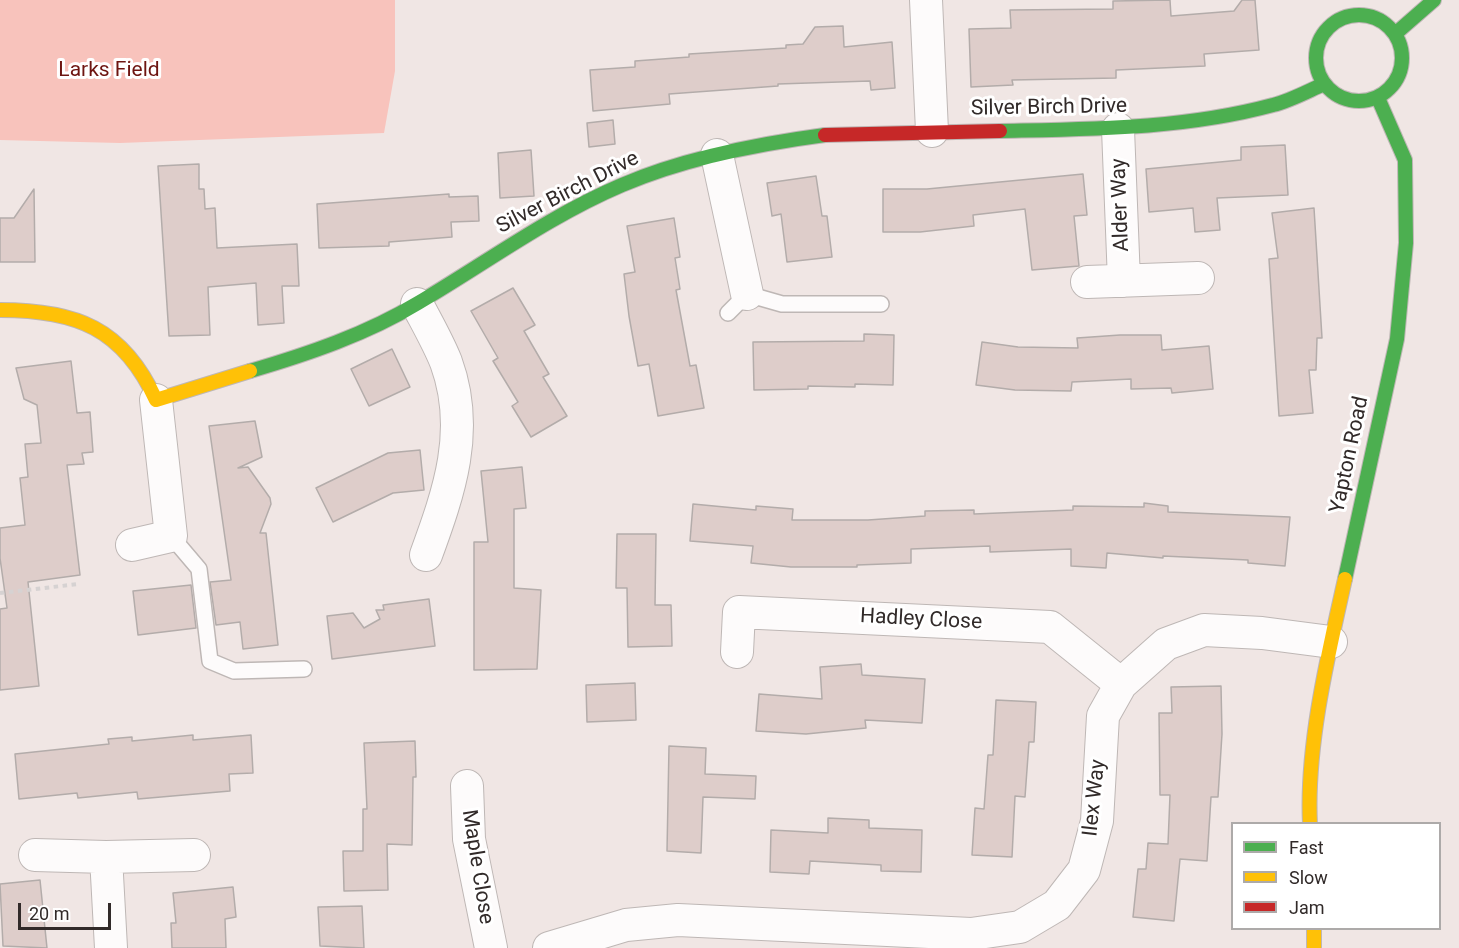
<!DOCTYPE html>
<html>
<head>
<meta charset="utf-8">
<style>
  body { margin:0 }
  #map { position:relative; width:1459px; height:948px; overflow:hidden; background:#f0e6e4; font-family:Roboto,sans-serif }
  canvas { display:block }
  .legend { position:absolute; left:1231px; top:822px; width:210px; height:108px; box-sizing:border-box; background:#fff; border:2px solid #adaaa9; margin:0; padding:8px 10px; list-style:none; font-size:18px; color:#312a29 }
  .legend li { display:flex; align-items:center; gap:12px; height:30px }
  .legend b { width:30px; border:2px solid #adaaa9 }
  .scale { position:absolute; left:18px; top:903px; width:93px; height:27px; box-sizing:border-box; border:3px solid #312a29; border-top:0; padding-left:8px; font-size:18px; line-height:21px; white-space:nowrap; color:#312a29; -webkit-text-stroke:4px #fff; paint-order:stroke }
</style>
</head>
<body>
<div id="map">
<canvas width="1459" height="948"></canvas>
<ul class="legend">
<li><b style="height:8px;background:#4caf50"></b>Fast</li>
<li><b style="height:8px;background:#ffc107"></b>Slow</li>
<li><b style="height:8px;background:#c62828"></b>Jam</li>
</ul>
<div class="scale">20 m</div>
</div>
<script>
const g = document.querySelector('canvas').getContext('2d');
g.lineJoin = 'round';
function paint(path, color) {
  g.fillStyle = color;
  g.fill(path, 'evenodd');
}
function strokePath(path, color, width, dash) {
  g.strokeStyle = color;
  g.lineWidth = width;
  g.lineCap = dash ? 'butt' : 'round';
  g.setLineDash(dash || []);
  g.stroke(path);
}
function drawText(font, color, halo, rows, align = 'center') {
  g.font = font + ' Roboto,sans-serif';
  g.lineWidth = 6;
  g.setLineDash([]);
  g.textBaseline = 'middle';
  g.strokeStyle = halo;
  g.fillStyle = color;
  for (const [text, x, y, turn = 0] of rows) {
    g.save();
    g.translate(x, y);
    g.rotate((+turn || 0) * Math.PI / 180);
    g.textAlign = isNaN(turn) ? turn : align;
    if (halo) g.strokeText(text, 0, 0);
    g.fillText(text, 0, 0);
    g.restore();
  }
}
paint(new Path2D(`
  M0 0H395V71L384 133 120 143 0 140Z`), '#f8c3bc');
const building = new Path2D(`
  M1170 0 1171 16 1234 11 1242 0H1255L1259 50 1204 54 1205 66 1116 70V78L1012 80 1013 85 971 87 969 29 1011 28 1010 10 1113 9V1Z
  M843 26 844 47 892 42 895 88 871 90 870 81 778 84V86L669 94 670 104 593 111 590 70 635 67V61L689 57V54L786 48V45L803 44 815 27Z
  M613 120 615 144 589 147 587 123Z
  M1285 145 1288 195 1217 198 1220 230 1195 232 1193 208 1149 212 1146 169 1241 160V147Z
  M531 150 534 196 500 198 498 153Z
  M199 164V189H204L205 209 215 208 217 248 297 244 299 286H282L284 323 258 325 256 283 208 287 210 335 169 336 158 166Z
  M1083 174 1087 215 1074 216 1079 266 1032 270 1025 209 973 215 974 226 920 232H883V189H927Z
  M816 176 822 216H827L832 257 787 262 781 214 772 216 767 183Z
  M34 189 35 262H0V218H14Z
  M449 194V197L478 196 479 221 451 222 452 237 389 242V246L319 248 317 204Z
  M1314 208 1322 338H1317L1316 370H1309L1313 413 1279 416 1269 259 1278 258 1272 213Z
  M674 218 680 257 675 258 680 289 676 290 690 366 696 365 704 408 658 416 649 364 638 366 629 316 624 274 635 272 627 226Z
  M513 288 535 325 524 331 549 374 543 377 567 416 531 437 512 406 518 402 493 361 498 358 471 311Z
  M864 334 894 335 893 385 855 384V387L808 386V389L754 390 753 342 864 341Z
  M1120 335H1161L1162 350 1209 346 1213 389 1172 393 1171 388 1131 389V379L1072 382 1071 391 1015 390 976 385 982 342 1018 347 1078 348 1077 338Z
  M392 349 410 387 369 406 351 369Z
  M71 361 77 413 90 412 93 452 82 453 84 464 67 465 80 575 28 582 39 686 0 690V609L7 608 0 558V528L25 525 20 478 28 477 25 444 41 443 37 405 24 399 16 368Z
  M255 421 262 457 238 468 248 467 270 498 271 504 260 533H266L278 645 243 649 240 622 216 625 210 582 231 580 209 426Z
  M420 450 424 490 393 493 333 522 316 488 388 453Z
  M522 467 526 508 514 509V588L541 590 537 669 474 670V542H488L481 471Z
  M1144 503 1168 506V512L1290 517 1285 566 1248 563V560L1163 556V558L1107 553 1106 568 1071 566V549L990 552V546L911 549V563L857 565V567H791L751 563 753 546 690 541 693 504 756 510V506L793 509 792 520H868L925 516V511L974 510V514L1073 510V506L1144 507Z
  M617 534H656L655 605H671L672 646 628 647 627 588H616Z
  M191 585 196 628 138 635 133 591Z
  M429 599 435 646 332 659 327 616 353 613 364 628 380 619 376 610H384L383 605Z
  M861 664 862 675 925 679 922 723 865 720 866 728 806 734 756 731 759 694 822 699 820 667Z
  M635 683 636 720 587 722 586 685Z
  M1221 686 1222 734 1218 797H1211L1207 861 1180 859 1174 921 1133 917 1138 869H1146L1148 843 1168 844 1170 795H1160L1159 713H1172L1171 687Z
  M996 700 1036 702 1034 742H1029L1025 797 1015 796 1012 857 972 855 975 808 984 809 988 755H993Z
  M193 735V740L251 735 253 773 229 774 230 791 138 799 137 792 78 798 77 793 19 799 15 754 109 744 108 739 132 737V741Z
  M415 741 416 777H413L412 845 387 844 388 890 344 891 343 851H363V809H367L364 743Z
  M669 746 706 748 705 774 756 776 755 799 703 797 701 853 667 851Z
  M828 818 869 820V828L922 830 921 872 881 871V865L810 861 809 874 770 872 771 830 828 833Z
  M40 880 47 948 3 946 0 884Z
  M233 887 236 917 225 919 226 948H172L171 923H176L173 893Z
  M362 906 364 948 320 946 318 907Z`);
paint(building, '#decdca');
strokePath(building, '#b3acaa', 1.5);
const lane = new Path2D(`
  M728 313 747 294 782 304H881
  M171 536 199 569 210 661 234 671 304 669`);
const street = new Path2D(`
  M926 0 932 131
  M1118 129 1124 281
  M717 155 747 294
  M1087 282 1198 278
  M417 304C427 323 438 342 446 362 471 430 449 492 426 555
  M132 545 171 536 156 400
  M737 652 739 612 1050 627 1121 684
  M467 786 469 839 491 948
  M35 855 106 857 111 948
  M106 857 194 855
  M549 948 626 925 678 920 971 934 1020 927 1057 905 1084 870 1097 821 1103 716 1121 684 1166 644 1204 630 1262 633 1331 642`);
const fast = new Path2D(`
  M1316 58a43 43 0 1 1 86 0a43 43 0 1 1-86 0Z
  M1395 34 1434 0
  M1000 131C1092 129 1184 129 1273 105 1290 101 1308 91 1324 84
  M250 371C308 354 367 334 418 303 486 263 549 216 622 185 685 158 757 144 825 135
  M1345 579 1397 339 1406 243 1405 160 1378 98`);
const slow = new Path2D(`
  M0 310C76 310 123 328 156 400L250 371
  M1310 824C1306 746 1328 655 1345 579
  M1314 928V948`);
const jam = new Path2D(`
  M825 135 1000 131`);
strokePath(lane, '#beb7b5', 18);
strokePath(street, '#beb7b5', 34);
strokePath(fast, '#beb7b5', 16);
strokePath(slow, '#beb7b5', 16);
strokePath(jam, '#beb7b5', 16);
strokePath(new Path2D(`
  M0 593 79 584`), '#d6d2d2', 4, [4.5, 4.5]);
strokePath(lane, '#fdfbfb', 15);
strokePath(street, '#fdfbfb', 32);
strokePath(fast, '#4caf50', 14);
strokePath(slow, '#ffc107', 14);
strokePath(jam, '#c62828', 14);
drawText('21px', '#6e1511', '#fff', [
  ["Larks Field",109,71]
]);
drawText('21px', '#312a29', '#fff', [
  ["Silver Birch Drive",1049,108,-1],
  ["Silver Birch Drive",568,193,-27],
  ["Alder Way",1121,205,-92],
  ["Yapton Road",1350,455,-78],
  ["Hadley Close",921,620,3],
  ["Ilex Way",1095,798,-84],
  ["Maple Close",477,867,81]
]);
</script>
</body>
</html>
